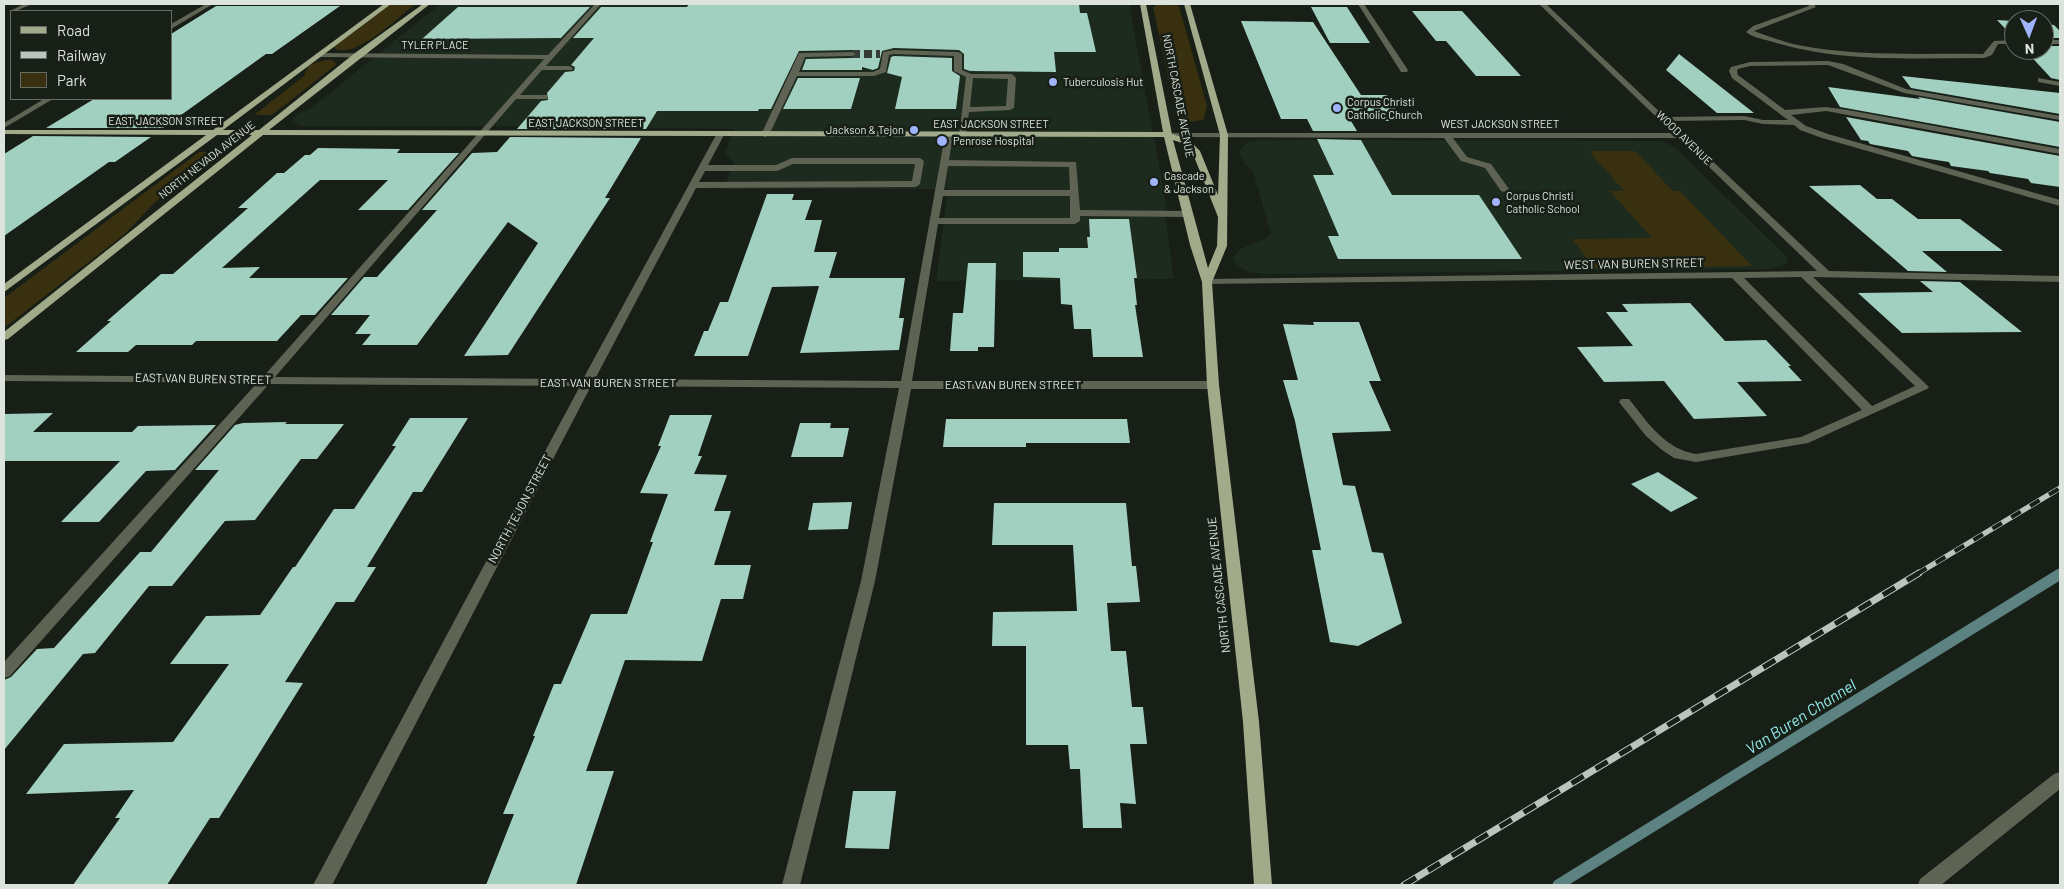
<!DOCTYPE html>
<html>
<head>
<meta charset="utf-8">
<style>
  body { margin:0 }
  #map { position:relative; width:2064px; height:889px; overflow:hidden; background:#171f17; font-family:Barlow,sans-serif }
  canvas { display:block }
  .frame { position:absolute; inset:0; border:5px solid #dde3dd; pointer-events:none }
  .legend { position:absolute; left:10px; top:10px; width:162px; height:90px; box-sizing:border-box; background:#171f17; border:1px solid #666d66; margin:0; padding:6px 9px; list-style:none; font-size:15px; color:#dde3dd }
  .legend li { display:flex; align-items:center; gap:10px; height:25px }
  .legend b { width:25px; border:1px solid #666d66 }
  .north { position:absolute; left:2004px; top:10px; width:50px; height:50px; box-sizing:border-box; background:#171f17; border:1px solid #666d66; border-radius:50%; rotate:178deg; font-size:14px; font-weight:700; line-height:20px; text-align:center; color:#dde3dd }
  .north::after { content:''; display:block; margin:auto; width:18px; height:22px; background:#a0b3fd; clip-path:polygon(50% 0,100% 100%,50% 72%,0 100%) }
</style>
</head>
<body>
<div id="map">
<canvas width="2064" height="889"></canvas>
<div class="frame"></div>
<ul class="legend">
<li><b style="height:6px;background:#a1ab8a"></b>Road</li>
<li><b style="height:6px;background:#bcc3bc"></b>Railway</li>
<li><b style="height:14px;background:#38300f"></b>Park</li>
</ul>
<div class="north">N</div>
</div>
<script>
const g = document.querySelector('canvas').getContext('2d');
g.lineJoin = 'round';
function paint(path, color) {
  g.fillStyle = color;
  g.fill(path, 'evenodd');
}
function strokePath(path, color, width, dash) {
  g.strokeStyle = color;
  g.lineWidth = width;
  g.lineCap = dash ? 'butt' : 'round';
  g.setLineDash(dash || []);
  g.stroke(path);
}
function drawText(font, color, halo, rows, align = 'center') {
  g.font = font + ' Barlow,sans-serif';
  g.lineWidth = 5;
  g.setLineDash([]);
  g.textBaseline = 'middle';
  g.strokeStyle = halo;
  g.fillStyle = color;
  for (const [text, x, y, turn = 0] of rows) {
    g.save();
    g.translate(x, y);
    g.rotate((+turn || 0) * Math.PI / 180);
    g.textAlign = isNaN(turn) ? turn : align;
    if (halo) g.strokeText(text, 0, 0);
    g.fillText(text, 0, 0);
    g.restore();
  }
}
paint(new Path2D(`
  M440 4H1129L1167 208 1166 218 1174 279 936 281 948 189H723L734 164 725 152 734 129 510 126H302L293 122V118L301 112 310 109Z
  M1262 140 1658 141 1667 143 1677 149 1788 258 1787 263 1782 266 1767 269 1264 274 1249 272 1238 266 1233 259 1235 255 1240 249 1263 240 1271 234 1253 171 1245 165 1239 152 1247 142Z`), '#1d2a1e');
paint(new Path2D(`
  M391 4H415C400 16 352 63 333 47Z
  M1160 4 1179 6 1207 106 1204 119C1195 122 1184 123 1177 117L1153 7Z
  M325 60H332L337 64 272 115H254L304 76 308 65Z
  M1589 151H1635L1673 191H1680L1752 266 1595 268 1572 239 1652 238 1610 191H1624Z
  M199 152H220L154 203 126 233 4 328V298Z`), '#38300f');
strokePath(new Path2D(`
  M1558 885 2060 574`), '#5c8281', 11);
paint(new Path2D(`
  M689 4H1079L1080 13H1087L1096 52H1054L1056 72 970 71 964 69V54L959 50 894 48 882 51 878 68 873 70 862 67V70H802L806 59 852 58 858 53 852 50 799 51 771 109H759L758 111H657L646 129H517L541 101 548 100 547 93 565 72 574 71 575 67 571 65 594 38H573L601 7H687Z
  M216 6H340L272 54H266L163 128H46L94 99H171V34Z
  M458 7H590L561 38 422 39Z
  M1311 7H1347L1370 43H1330Z
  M1412 11H1462L1521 76H1476L1446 41H1436Z
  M1997 20 2014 21V38Z
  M1241 21 1313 22 1361 95H1387L1403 121H1351L1357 131H1313L1307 119H1281Z
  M2044 24 2054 25 2060 31V38H2044Z
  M2044 46H2060V80L2051 78 2025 50H2044Z
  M1679 54 1754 113H1717L1666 70Z
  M894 56 952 58V71L960 76 956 109H895L902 77 887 73 891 57Z
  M1902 76 2060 93V114L1911 88Z
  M798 78H860L851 109H783Z
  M1828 87 1920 99 1918 97 2060 122V147L1840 107Z
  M1846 117 2060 156V187L2031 183 2028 179 1990 173 1988 171 1951 166 1949 162 1917 157 1912 156 1908 151 1870 144 1868 141 1861 140Z
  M33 136 151 137 115 162H109L4 236V154Z
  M510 137 641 138 605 198H610L508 355 464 356 538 243 508 222 417 345H362L371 334H355L370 315H331L364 277H377L437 210H422L472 153 497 152Z
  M1317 139 1361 140 1392 195H1479L1522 259H1338L1328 236H1339L1313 175H1334Z
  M318 148 400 149 397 153H459L408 210H358L388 180H320L222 268 260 267 249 278H348L315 315H301L277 341H196L192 345H136L128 352H76L111 321H107L161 274H173L248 208H238L277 173H284L305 155H310Z
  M1860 185 1877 199H1892L1918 219H1960L2003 251H1922L1947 272 1908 271 1809 186Z
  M767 194H794L792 200H812L805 220H822L814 252H837L829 278H905L899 318H904L899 350 800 353 819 286 772 287 748 356H694L704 331H708L720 302H728Z
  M1089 219H1129L1137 278H1134L1137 305H1135L1143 357H1093L1091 329H1074L1072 305 1061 304 1060 278 1023 277V252H1059V248H1088L1087 237H1090Z
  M968 263H996L994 347H978V351H950L953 313H963Z
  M1920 281 1960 282 2022 332 1902 333 1858 293 1933 292Z
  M1690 303 1725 341 1766 340 1791 366H1788L1802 381 1737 382 1767 416 1694 419 1664 381 1604 382 1577 347 1633 346 1606 312H1628L1622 304Z
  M1313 322H1359L1381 381H1369L1391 431 1332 433 1343 485 1355 486 1372 552 1383 553 1402 623 1358 646 1330 642 1312 550H1321L1295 421 1283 380H1298L1283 324 1314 325Z
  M53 413 33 432H132L138 426 216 425 175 470 146 471 99 522H61L120 461H4V414Z
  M670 415H712L698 456H702L694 474 727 475 714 511H731L714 565H751L743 599H721L702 661 625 660 586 771H614L576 885H486L514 814H503L535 736H533L554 684H561L591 614H627L653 542H650L668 494 640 493 661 446H658Z
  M410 418H468L422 492H413L367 567H376L354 602H336L285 682 303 683 219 818H210L167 885H73L120 818H115L134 790 26 794 64 744 173 742 229 664H170L206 616 260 615 293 567H295L334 509H354L396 446H392Z
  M946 419H1127L1130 443H1026V447H943Z
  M287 422 285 424H344L317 459H301L255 520 225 521 172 586H149L95 653 83 654 4 750V680L11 677 37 649 54 648 140 552H151L219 470H195L235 425 243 423Z
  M800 423H831L830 428H849L843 457H791Z
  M1658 472 1698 498 1671 512 1631 484Z
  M852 502 848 529 808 530 813 503Z
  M994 503H1126L1132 566H1136L1140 602 1107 603 1111 651H1126L1132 707H1143L1147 744H1130L1136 804 1120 803 1122 828H1083L1080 769H1070L1068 745H1026V646H992L993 612 1077 611 1073 545H992Z
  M853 791H896L889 849 845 848Z`), '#a1d0c0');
strokePath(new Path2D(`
  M852 54H880`), '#353c35', 8, [8, 4]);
paint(new Path2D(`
  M24 4H32L11 13 10 11Z
  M206 4H213L171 29V24Z
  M595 4H601L546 66H569L573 68 572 70H542L520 95H547V99H516L275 377 583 379 716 135 720 133 724 135 708 165H776L792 158H920L924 161 920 184 916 187 696 188 595 379 901 381 945 135 949 133 953 135 949 160 1076 162 1080 210 1187 211 1192 214 1187 217 1080 216V221L1075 224H938L912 381H1213L1219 385 1213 389H911L875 581 800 885H782L861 581 899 388 591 386 332 885H313L580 386 269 384 10 676 4 678V662L257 383 4 381V375L263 377 544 59 320 57 316 55 317 53 548 55ZM793 164H915L912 181 699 182 705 171H777ZM948 166 1069 167 1070 190H944ZM943 196H1070V218H939Z
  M1358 4H1364L1408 70 1407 72H1401Z
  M1539 4H1546L1665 117 1744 116 1763 120H1788L1732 78 1729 71 1731 67 1750 62 1828 61 1843 64 1906 89 2060 116V120L1904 93 1828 65 1750 66 1738 69 1737 71 1738 75 1785 110 1826 107 1848 110 2060 149V154L1826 111 1791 115 1806 126 1828 134 2060 200V206L1822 138 1800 130 1794 125 1763 124 1744 120 1670 121 1829 271 2060 276V282L1813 277 1929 387 1927 389 1808 443 1696 462 1674 458 1662 450 1646 436 1619 402 1621 399H1629C1648 423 1665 449 1696 454L1801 437 1862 410 1732 278 1203 284 1202 282 1203 280 1207 279 1817 271 1679 138H1453L1467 157 1491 164 1509 189 1504 192 1501 191 1485 168 1461 161 1444 138 1168 137 1164 135 1168 133H1673ZM1801 277 1915 386 1872 406 1744 278Z
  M1808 4H1814L1816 7 1754 31C1768 36 1783 42 1798 45 1858 57 1922 53 1983 54L1994 41 2014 40V44H1998L1992 55 1984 58C1913 58 1839 63 1770 41 1762 39 1752 37 1746 32L1753 26 1809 6Z
  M2044 40H2060V44H2044Z
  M894 50 958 52 962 54V70L971 74H1012L1016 78 1014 108 1010 110 969 112 966 135 959 137 966 77 954 71V56L894 54 889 55 886 72 874 76H797L769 135 765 137 761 135 799 53 852 52 856 54 852 56 805 57 799 72H873L880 69 883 52ZM973 78 1008 79 1006 106 970 107Z
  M2038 78 2060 82V86L2038 82Z
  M44 99H53L4 128V123Z
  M2060 772V789L1941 885H1918L1920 879 2054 774Z`), '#5e6353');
paint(new Path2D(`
  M384 4H391L223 130H259L355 53 423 4H430L269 130 1163 132 1140 4H1146L1172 134 1188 139 1200 151 1218 195 1220 135 1184 4H1190L1228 135 1227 246 1212 282 1219 385 1259 722 1272 885H1254L1243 722 1207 385 1202 282 1190 245 1164 137 263 135 8 339 4 340V332L252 135H217L4 292V284L206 135 4 134V130H213ZM1173 140 1182 143 1193 154 1218 217 1217 246 1208 268Z`), '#a1ab8a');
const railFar1 = new Path2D(`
  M1917 574 2060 488`);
const rail = new Path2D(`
  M1404 885 1919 573`);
strokePath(railFar1, '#bcc3bc', 5.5);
strokePath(rail, '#bcc3bc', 7);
strokePath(railFar1, '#171f17', 4, [11]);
strokePath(rail, '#171f17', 5, [14]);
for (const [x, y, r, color] of [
  [1053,82,5,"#a0b3fd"],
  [1337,108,5,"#a0b3fd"],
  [914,130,5,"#a0b3fd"],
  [942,141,6,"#a0b3fd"],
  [1154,182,5,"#a0b3fd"],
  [1496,202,5,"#a0b3fd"]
]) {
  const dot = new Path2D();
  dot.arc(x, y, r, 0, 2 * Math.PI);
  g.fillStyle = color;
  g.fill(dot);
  strokePath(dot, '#171f17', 2);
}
drawText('11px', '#dde3dd', '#171f17', [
  ["TYLER PLACE",435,45],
  ["NORTH CASCADE AVENUE",1178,96,79],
  ["EAST JACKSON STREET",166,121],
  ["EAST JACKSON STREET",586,123],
  ["EAST JACKSON STREET",991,124],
  ["WEST JACKSON STREET",1500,124],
  ["WOOD AVENUE",1684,138,44],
  ["NORTH NEVADA AVENUE",207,160,-38]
]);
drawText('11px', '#dde3dd', '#171f17', [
  ["Tuberculosis Hut",1063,82],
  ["Corpus Christi",1347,102],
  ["Catholic Church",1347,115],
  ["Jackson & Tejon",904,130,"right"],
  ["Penrose Hospital",953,141],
  ["Cascade",1164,176],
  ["& Jackson",1164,189],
  ["Corpus Christi",1506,196],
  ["Catholic School",1506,209]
], 'left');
drawText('12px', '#dde3dd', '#171f17', [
  ["WEST VAN BUREN STREET",1634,264,-1],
  ["EAST VAN BUREN STREET",203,379,1],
  ["EAST VAN BUREN STREET",608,383],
  ["EAST VAN BUREN STREET",1013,385],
  ["NORTH TEJON STREET",520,509,-62],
  ["NORTH CASCADE AVENUE",1219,585,-96]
]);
drawText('italic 16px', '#91e9ea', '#171f17', [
  ["Van Buren Channel",1801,717,-32]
]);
</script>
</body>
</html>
